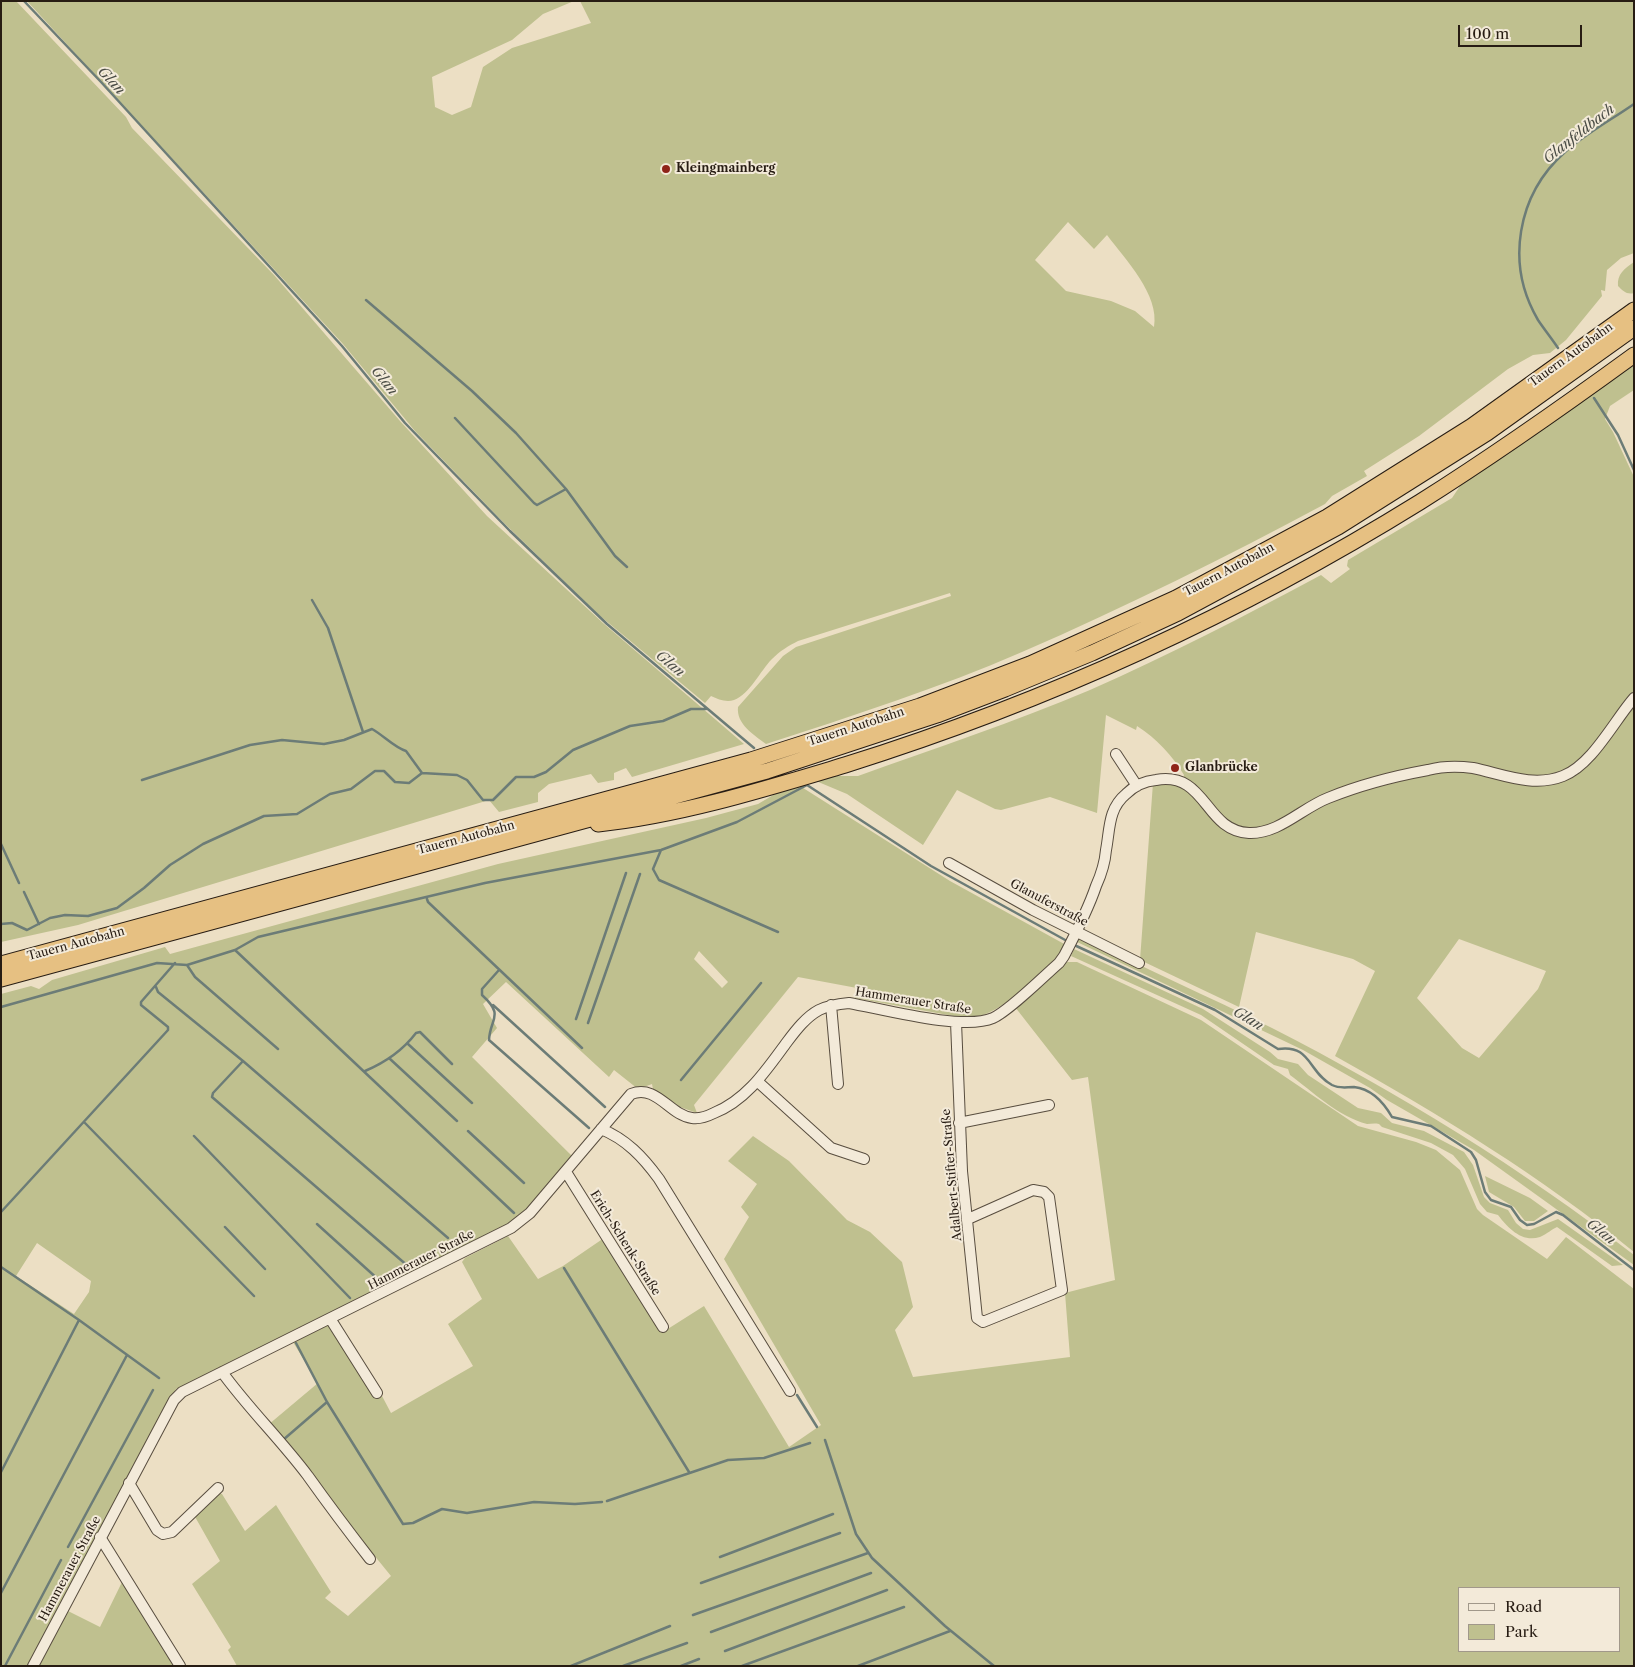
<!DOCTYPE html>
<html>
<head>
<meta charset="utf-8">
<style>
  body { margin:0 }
  #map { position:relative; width:1635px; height:1667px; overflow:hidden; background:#ecdfc4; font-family:"Libre Caslon Text",serif }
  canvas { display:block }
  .frame { position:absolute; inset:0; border:2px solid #271c13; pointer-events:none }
  .legend { position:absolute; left:1458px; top:1587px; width:162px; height:65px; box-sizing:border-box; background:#f3ead9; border:1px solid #a1988a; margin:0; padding:6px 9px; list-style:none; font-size:15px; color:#271c13 }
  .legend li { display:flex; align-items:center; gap:10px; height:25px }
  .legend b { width:25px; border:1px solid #a1988a }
  .scale { position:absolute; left:1458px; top:25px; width:124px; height:22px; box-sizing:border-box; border:2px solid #271c13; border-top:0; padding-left:6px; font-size:15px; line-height:18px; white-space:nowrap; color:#271c13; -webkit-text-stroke:4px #f3ead9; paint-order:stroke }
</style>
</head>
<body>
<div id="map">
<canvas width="1635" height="1667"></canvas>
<div class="frame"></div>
<ul class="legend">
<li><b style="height:6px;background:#f3ead9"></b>Road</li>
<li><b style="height:14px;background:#bfc08f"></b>Park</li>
</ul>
<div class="scale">100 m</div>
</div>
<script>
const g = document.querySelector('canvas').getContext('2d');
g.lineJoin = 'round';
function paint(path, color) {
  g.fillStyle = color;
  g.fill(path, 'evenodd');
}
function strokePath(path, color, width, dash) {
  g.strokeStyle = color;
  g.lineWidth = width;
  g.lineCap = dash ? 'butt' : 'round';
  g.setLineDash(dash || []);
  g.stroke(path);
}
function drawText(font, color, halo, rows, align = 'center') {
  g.font = font + ' "Libre Caslon Text",serif';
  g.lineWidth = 4;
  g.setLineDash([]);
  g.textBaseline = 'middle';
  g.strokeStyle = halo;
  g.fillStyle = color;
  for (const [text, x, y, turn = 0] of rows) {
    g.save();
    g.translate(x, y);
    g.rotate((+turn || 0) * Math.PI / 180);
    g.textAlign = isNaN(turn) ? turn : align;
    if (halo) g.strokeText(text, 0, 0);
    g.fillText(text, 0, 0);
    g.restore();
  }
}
paint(new Path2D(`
  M1 1H16L126 117 132 128 274 275 400 421 487 516 603 623 744 744 632 777 626 768 614 773V780L598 783 591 774 549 784 538 793V802L499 812 489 800 78 925 1 942Z
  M27 1H574L543 14 512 40 432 77 435 107 452 115 471 107 483 67 512 48 591 23 580 1H1634V253L1621 258 1607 270 1605 291 1601 290 1602 296 1566 340 1550 353 1533 355 1508 369 1419 436 1364 471 1367 476 1332 496 1325 504C1226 557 1126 607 1022 652 939 688 852 716 766 744 754 735 736 724 738 707L783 656 796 647 951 596 950 593 798 641C788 646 780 651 772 659 760 671 750 694 734 700 726 703 718 699 711 696L705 703 599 615 504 523 415 431 343 344ZM1068 222 1094 249 1107 235C1125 259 1160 295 1154 327L1135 311 1111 301 1066 291 1035 260Z
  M1634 262V293C1627 295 1623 291 1618 286 1617 274 1624 269 1634 262Z
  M1634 365V390L1610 406 1605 419 1613 432 1634 477V1252C1542 1177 1439 1114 1335 1056L1375 971 1353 959 1256 932 1239 1007 1140 960 1153 783 1182 784 1184 775C1172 755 1157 739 1137 726L1136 730 1106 715 1097 813 1050 797 1001 810 995 809 957 790 923 845 847 794 816 781 835 776H858C936 748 1014 722 1090 690 1169 655 1245 616 1321 575L1331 583 1350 569 1347 566 1348 560 1452 498 1460 486ZM1459 939 1546 971 1538 989 1479 1058 1462 1048 1417 998Z
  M800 786 950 881 1066 945 1063 952C1036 976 1006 1012 970 1019L855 998 857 988 798 977 694 1105 697 1113 680 1107 653 1089 652 1084 638 1089 614 1070 609 1077 506 982 483 1004 497 1028 472 1057 573 1157 522 1215 508 1226 288 1336 176 1389 33 1666H1V994L31 986 39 989 52 980 165 947 170 954 498 864 706 818 758 804 775 794ZM699 951 728 982 722 988 694 959ZM37 1243 91 1281 89 1292 74 1314 16 1276Z
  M1078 934C1142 968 1208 996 1272 1028 1399 1093 1521 1168 1634 1255V1265L1474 1150 1387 1100 1370 1088 1303 1050 1075 941Z
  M1074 949 1203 1009 1270 1052 1278 1059 1298 1064 1308 1075 1358 1108 1381 1113 1392 1123 1424 1131 1464 1152 1473 1165 1484 1197 1490 1203 1508 1210 1516 1223 1523 1229 1530 1230 1558 1219 1623 1265 1612 1266 1557 1227C1552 1229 1547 1234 1540 1237 1522 1243 1508 1228 1498 1215L1487 1212 1480 1204 1465 1169 1453 1155 1431 1143 1382 1127 1379 1124C1374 1123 1371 1124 1367 1124 1339 1117 1313 1092 1290 1075L1288 1069 1274 1065 1201 1015 1071 956Z
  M1067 962H1077L1201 1020 1358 1126 1416 1142 1436 1150 1460 1170 1477 1209 1483 1215 1547 1259 1566 1237 1634 1289V1666H237L228 1650 231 1647 192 1584 220 1561 194 1515 218 1493 222 1494 245 1531 276 1505 331 1592 325 1598 348 1616 391 1576 268 1425 318 1383 293 1342 329 1324 378 1398 382 1396 391 1413 473 1366 448 1324 482 1299 462 1262 465 1258 508 1236 538 1279 563 1266 604 1238 663 1332 704 1306 789 1447 821 1425 724 1259 749 1217 741 1207 757 1184 728 1161 753 1136 789 1161 847 1220 870 1232 902 1262 913 1307 895 1330 913 1377 1070 1357 1065 1293 1115 1280 1088 1077 1072 1080 1015 1007ZM1459 1588H1619V1651H1459Z
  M1485 1176 1530 1198 1548 1211 1534 1221H1525L1514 1207 1489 1192Z
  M123 1580 174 1666H37L66 1610 100 1627Z`), '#bfc08f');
strokePath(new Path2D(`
  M24 1 101 82 342 346 405 423 510 531 607 624 754 748
  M366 300 472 391 516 433 566 489 615 556 627 567
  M1558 348C1552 339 1544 329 1538 320 1505 264 1517 195 1565 152 1585 134 1611 120 1634 104
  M1594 398 1618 435 1634 470
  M455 418 534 503 537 505 566 489
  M312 600 328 628 363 732
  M142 780 250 745 282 740 324 744 344 740 372 729C383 735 395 748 406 751L422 773 457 775 467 780 483 800H493L516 777H534L546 772 573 750 630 726 663 721 691 709H706
  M1 844 19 883
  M661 850 653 869 659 880 778 932
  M24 892 39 924
  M427 899 428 902 582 1048
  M1 924 12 923 27 930 50 918 65 915 88 916 117 908 144 888 170 865 203 844 264 816 297 814 330 794 351 789 375 771H384L395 782 409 783 422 773
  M1072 944 1215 1010 1278 1049C1311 1044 1308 1072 1332 1085 1340 1089 1346 1087 1354 1087 1372 1089 1384 1103 1392 1117L1431 1126 1471 1152 1476 1160 1485 1192 1491 1200 1511 1207 1520 1220 1527 1225 1534 1224 1556 1212 1563 1215 1634 1270
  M235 950 514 1213
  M187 965 195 977 278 1049
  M499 970 482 989V995C505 1016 490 1018 489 1040L589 1128
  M156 987 158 992 243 1061 448 1238
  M493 1005 605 1107
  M1 1007 157 963 187 965 235 950 258 937 485 883 661 850 737 822 807 785 931 866 1067 941
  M576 1019 626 873
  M588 1023 640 874
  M408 1044 472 1103
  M389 1058 457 1121
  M243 1061 213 1093 212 1097 409 1267
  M365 1071C384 1063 403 1050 416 1033L420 1032 452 1064
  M681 1080 761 983
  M85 1123 254 1296
  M468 1131 524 1183
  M194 1136 350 1298
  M1 1212 168 1030V1027L141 1005V1002L175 963
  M317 1224 380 1281
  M225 1227 265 1269
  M1 1267 79 1320 159 1378
  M564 1268 689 1472
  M296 1343 327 1402 403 1524 413 1523 442 1509 467 1513 534 1502 575 1504 602 1502
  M797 1395 817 1427
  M283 1440 327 1402
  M825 1440 856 1534 872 1558 945 1626 994 1666
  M1 1472 79 1320
  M607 1501 728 1460 764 1458 810 1443
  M68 1547 153 1390
  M720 1557 833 1514
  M701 1583 840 1533
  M1 1593 127 1355
  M693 1615 868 1553
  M711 1632 871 1573
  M725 1651 887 1590
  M5 1666 61 1560
  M571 1666 670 1626
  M623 1666 687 1643
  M681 1666 699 1659
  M742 1666 904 1607
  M858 1666 950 1631`), '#6c7c77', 2.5);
const minor = new Path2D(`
  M1116 754 1137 786
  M949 863 1033 910 1139 963
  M831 1005 838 1084
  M956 1022 962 1171 977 1318 983 1322 1062 1290 1049 1197 1044 1192 1033 1190 968 1219
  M757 1081 831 1148 864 1159
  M959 1123 1049 1105
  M601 1129C626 1139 643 1157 659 1179L790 1391
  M566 1172 663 1327
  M331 1320 377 1393
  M222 1372C248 1408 281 1440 308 1476 328 1504 349 1532 370 1559
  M129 1483 157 1530 163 1534 172 1532 218 1488
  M100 1537 180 1666
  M33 1666 174 1400 182 1392 511 1228 530 1213 631 1094C657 1084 669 1115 692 1118 699 1119 708 1116 714 1113 747 1100 767 1069 787 1042 796 1030 806 1017 819 1010 829 1005 839 1004 849 1003 883 1009 963 1031 993 1018 1009 1011 1044 976 1059 963L1064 956C1076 933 1088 910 1096 886 1101 875 1105 862 1106 850 1110 829 1108 809 1126 794 1134 786 1145 781 1156 780 1207 771 1204 831 1249 833 1279 834 1302 808 1328 798 1360 785 1395 776 1428 770 1443 766 1458 766 1473 768 1502 774 1533 788 1563 776 1592 765 1614 721 1634 698`);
const highway = new Path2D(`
  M598 824C682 815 765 789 845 765 1046 702 1241 613 1420 502 1493 456 1564 406 1634 355
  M1 964 751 760 920 706 1030 664 1176 598 1327 517 1472 426 1634 310
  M1 979 767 771 937 715 1005 689 1092 653 1178 613 1338 527 1487 433 1634 328`);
strokePath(minor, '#584d3f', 12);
strokePath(highway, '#271c13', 17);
strokePath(minor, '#f3ead9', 10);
strokePath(highway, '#e6c082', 15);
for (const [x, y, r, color] of [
  [666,169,5,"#8f2418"],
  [1175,768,5,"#8f2418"]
]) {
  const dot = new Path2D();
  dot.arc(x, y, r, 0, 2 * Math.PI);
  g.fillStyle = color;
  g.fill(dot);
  strokePath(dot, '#f3ead9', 2);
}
drawText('bold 12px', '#271c13', '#f3ead9', [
  ["Kleingmainberg",676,169],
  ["Glanbrücke",1185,768]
], 'left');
drawText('12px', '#271c13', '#f3ead9', [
  ["Tauern Autobahn",1571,355,-36],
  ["Tauern Autobahn",1229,570,-28],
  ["Tauern Autobahn",856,727,-18],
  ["Tauern Autobahn",466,838,-15],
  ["Glanuferstraße",1049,903,28],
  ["Tauern Autobahn",76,944,-15],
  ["Hammerauer Straße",913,1001,9],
  ["Adalbert-Stifter-Straße",952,1175,-95],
  ["Erich-Schenk-Straße",625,1243,58],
  ["Hammerauer Straße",421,1260,-27],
  ["Hammerauer Straße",70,1569,-62]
]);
drawText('italic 14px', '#4a4c45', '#f3ead9', [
  ["Glan",111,81,47],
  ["Glanfeldbach",1579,134,-38],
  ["Glan",384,381,51],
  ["Glan",670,664,40],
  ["Glan",1248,1019,31],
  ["Glan",1601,1232,38]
]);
</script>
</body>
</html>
